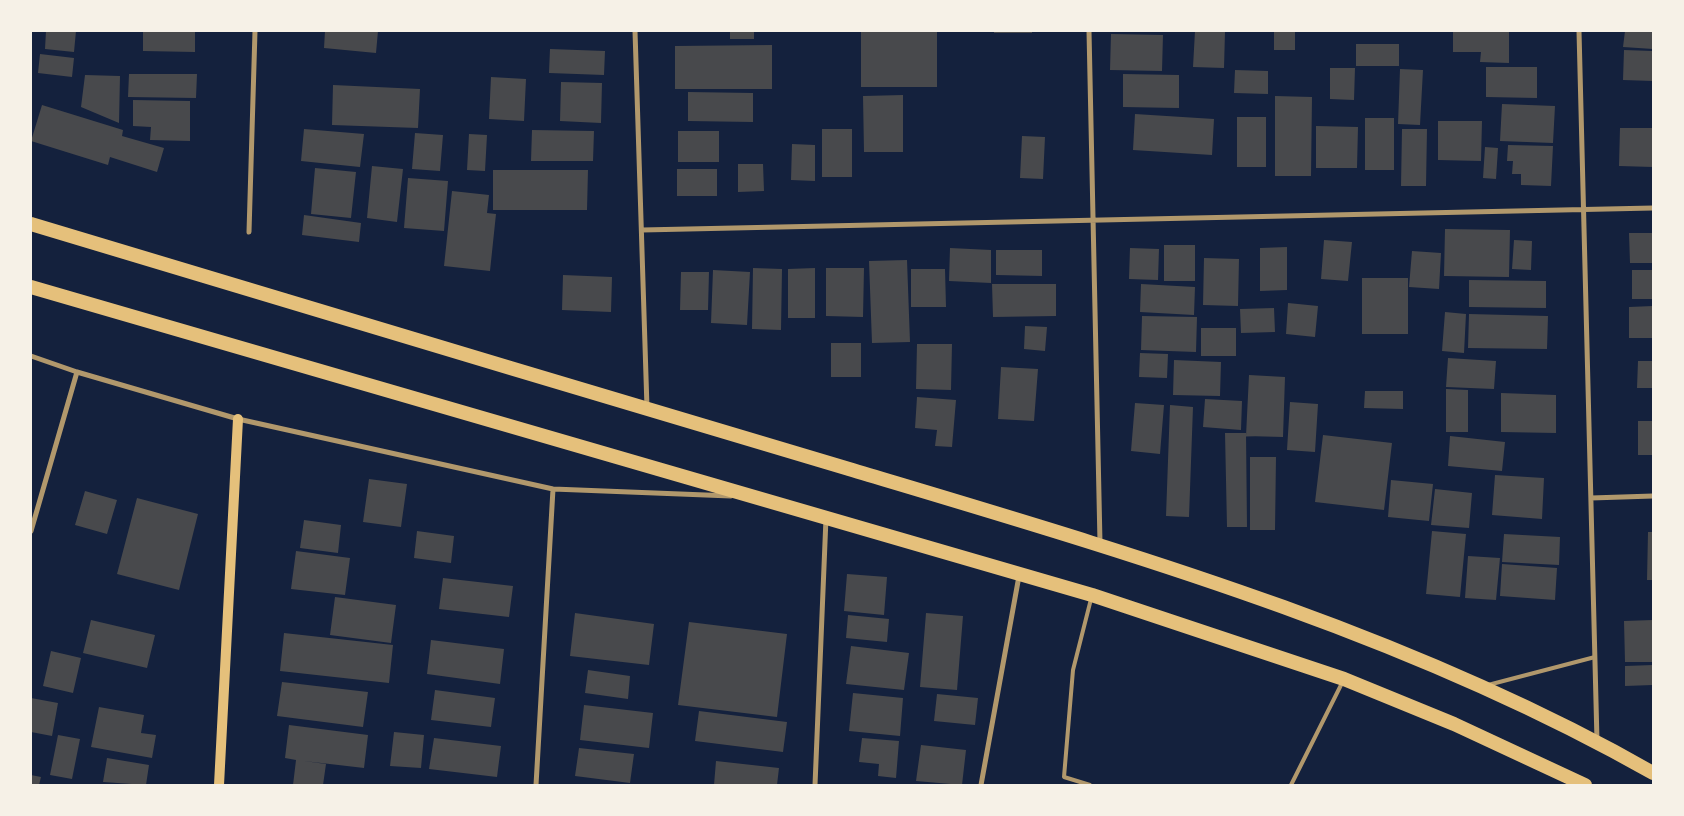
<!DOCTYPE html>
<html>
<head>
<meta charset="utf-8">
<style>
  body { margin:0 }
  #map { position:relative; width:1684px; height:816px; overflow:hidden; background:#14213d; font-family:"Varela Round",sans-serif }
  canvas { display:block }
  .frame { position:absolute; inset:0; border:32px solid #f6f1e7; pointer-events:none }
</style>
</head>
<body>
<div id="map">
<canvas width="1684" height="816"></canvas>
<div class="frame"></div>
</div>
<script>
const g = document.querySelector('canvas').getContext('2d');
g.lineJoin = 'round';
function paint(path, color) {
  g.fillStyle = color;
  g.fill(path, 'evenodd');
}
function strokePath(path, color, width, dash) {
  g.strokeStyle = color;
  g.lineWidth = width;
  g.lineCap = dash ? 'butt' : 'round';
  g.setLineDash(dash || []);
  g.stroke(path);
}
paint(new Path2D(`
  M46 31H76L74 52 45 49Z
  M143 31H195V52L143 51Z
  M325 31H378L376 53 324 48Z
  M730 31H754V39H730Z
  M861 31H937V87H861Z
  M994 31H1032V33H994Z
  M1195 31 1225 32 1224 68 1193 67Z
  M1274 31H1295V50H1274Z
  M1453 31H1509V63L1480 62 1481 52H1453Z
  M1625 31H1653V49L1623 47Z
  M1111 34 1163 35 1162 71 1110 70Z
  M1356 44H1399V66H1356Z
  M772 45V89H675V46Z
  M550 49 605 51 604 75 549 73Z
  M1624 50 1653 51V81L1623 80Z
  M40 54 74 58 72 77 38 73Z
  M1486 67H1537V98L1486 97Z
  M1330 68H1355L1354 100 1330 99Z
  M1400 69 1423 70 1420 125 1398 124Z
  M1235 70 1268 71V94L1234 93Z
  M129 74H197L196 98 128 97Z
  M1123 74 1179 75V108L1123 107Z
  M85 75 120 76 119 123 81 107Z
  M491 77 526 79 524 121 489 119Z
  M561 82 602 83 601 123 560 121Z
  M333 85 420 89 418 128 332 125Z
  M688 92 753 93V122L688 121Z
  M903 95V152H864L863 96Z
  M1275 96 1312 97 1311 176H1275Z
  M133 100 190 101V141L150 140 151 127 133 126Z
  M1502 104 1555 106 1553 143 1500 141Z
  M42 105 123 130 122 136 164 148 157 172 110 157 108 165 31 141Z
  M1135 114 1214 119 1212 155 1133 150Z
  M1237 117H1266V167H1237Z
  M1365 118H1394V170H1365Z
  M1438 121H1482L1481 161 1438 160Z
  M1316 126 1358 127 1357 168H1316Z
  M1620 128H1653V167L1619 166Z
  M304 129 364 134 360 167 301 161Z
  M822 129H852V177H822Z
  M1402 129H1427L1426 186H1401Z
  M532 130 594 131 593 161H531Z
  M678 131H719V162H678Z
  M415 133 443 135 440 171 412 169Z
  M469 134 487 135 485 171 467 170Z
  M1022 136 1045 137 1043 179 1020 178Z
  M792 144 815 145V181L791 180Z
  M1508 145 1553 146 1551 186 1521 185V174H1512L1513 161H1507Z
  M1485 147 1498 148 1496 179 1483 178Z
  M738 164H763L764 191 738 192Z
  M372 166 403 169 397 222 367 218Z
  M315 168 356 172 351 218 311 214Z
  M677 169H717V196H677Z
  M493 170H588L587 210H493Z
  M408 178 448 181 444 231 404 228Z
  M452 191 489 195 487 213 496 214 490 271 444 266Z
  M304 215 361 223 359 242 302 235Z
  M1445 229 1510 230 1509 277 1444 276Z
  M1629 233H1653V263H1630Z
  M1324 240 1352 242 1348 281 1321 279Z
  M1514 240 1532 241 1531 270 1512 269Z
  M1164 245H1195V281H1164Z
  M1287 247V290L1260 291V248Z
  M950 248 991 250V283L949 281Z
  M1130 248 1159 249 1158 280 1129 279Z
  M996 250H1042V276L996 275Z
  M1412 251 1441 253 1439 289 1409 287Z
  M1204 258 1239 259 1238 306 1203 305Z
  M907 260 910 342 872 343 869 261Z
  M753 268 782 269 781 330 752 329Z
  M815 268V318H788V269Z
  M826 268H864L863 317 826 316Z
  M911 269H945L946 307H911Z
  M713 270 750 272 747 325 711 323Z
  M1632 270H1653V299H1632Z
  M681 272H709L708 310H680Z
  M563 275 612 277 611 312 562 310Z
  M1362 278H1408V334H1362Z
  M1469 280 1546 281V308L1469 307Z
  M992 284H1056V316L993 317Z
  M1141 284 1195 287 1194 315 1140 312Z
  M1288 303 1318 306 1315 337 1286 334Z
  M1653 306V338H1629V307Z
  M1274 308 1275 332 1241 333 1240 309Z
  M1445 312 1466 314 1464 353 1442 351Z
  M1469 314 1548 316 1547 349 1468 348Z
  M1142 316 1197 317 1196 352 1141 350Z
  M1025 326 1047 327 1045 351 1024 349Z
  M1201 328H1236V356H1201Z
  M831 343H861V377H831Z
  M917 344H952L951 390 916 389Z
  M1140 353 1168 354 1167 378 1139 377Z
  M1448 358 1496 361 1494 389 1446 387Z
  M1174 360 1221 362 1220 396 1173 395Z
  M1638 361H1653V388H1637Z
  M1001 367 1038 369 1034 421 998 419Z
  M1249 375 1285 377 1283 437 1246 436Z
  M1446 389 1468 390V432H1446Z
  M1365 391H1403V409L1364 408Z
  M1501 393 1556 395V433L1501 432Z
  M917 397 956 400 952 447 935 446 937 430 915 428Z
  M1205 399 1242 401 1241 430 1203 427Z
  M1290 402 1318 404 1315 452 1287 450Z
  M1135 403 1164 405 1160 454 1131 451Z
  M1170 405 1193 407 1189 517 1166 516Z
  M1638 421H1653V455H1638Z
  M1225 433H1246L1247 527H1227Z
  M1323 435 1392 443 1384 510 1315 502Z
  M1450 436 1505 442 1502 471 1448 466Z
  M1250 457H1276L1275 530H1250Z
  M1495 475 1544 478 1542 519 1492 515Z
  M369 479 407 484 401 527 363 522Z
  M1391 480 1433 484 1429 521 1388 517Z
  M1435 489 1472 493 1469 528 1431 525Z
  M85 491 117 500 107 534 75 525Z
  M137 498 198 514 179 590 117 574Z
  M304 520 341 525 338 553 300 548Z
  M417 531 454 536 451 563 414 558Z
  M1432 531 1466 534 1460 597 1426 594Z
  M1648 532H1653V580H1647Z
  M1504 534 1560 537 1559 565 1502 562Z
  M296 551 350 558 345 595 291 589Z
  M1468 556 1500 558 1496 600 1465 598Z
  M1502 564 1557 568 1555 600 1500 596Z
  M847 574 887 577 884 615 844 611Z
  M443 578 513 586 509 617 439 609Z
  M335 597 396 605 391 643 330 635Z
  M575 613 654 624 649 665 570 656Z
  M926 613 963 616 957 690 920 687Z
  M848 615 889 619 887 642 846 638Z
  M91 620 155 635 147 668 83 653Z
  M1653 620V662H1625L1624 621Z
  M689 622 787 634 777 717 678 705Z
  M284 633 393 645 389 683 280 671Z
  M431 640 504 649 500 684 427 674Z
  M851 646 909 653 904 690 846 684Z
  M51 651 81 658 73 693 43 686Z
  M1653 665V685L1625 686V666Z
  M588 670 630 676 628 699 585 693Z
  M282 682 368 692 363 727 277 716Z
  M435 690 495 698 491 727 431 720Z
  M853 693 903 698 900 736 849 731Z
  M937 694 978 698 975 725 934 721Z
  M31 698 58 703 52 736 31 732Z
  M584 705 653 713 649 748 580 740Z
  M99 707 144 715 141 733 156 735 152 758 91 747Z
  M699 711 787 722 783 752 695 741Z
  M289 725 368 735 364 768 304 761 326 764 323 785H293L296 760 285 758Z
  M394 732 424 735 421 768 390 766Z
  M58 735 80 739 72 779 50 775Z
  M434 738 501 746 497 777 429 769Z
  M862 738 899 741 896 778 878 776 879 764 859 762Z
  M921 745 966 750 962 785 916 781Z
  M579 748 634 754 630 783 575 776Z
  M107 758 149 765 146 785 103 782Z
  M716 761 779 768 777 785H714Z
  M31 775 41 777 39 785H31Z`), '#48494c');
strokePath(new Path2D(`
  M1488 685 1595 657
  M1090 785 1064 777 1073 670 1091 599
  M1291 785 1343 681`), '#b1986c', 4);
strokePath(new Path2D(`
  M635 31 647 408
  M1089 31 1100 543
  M1579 31 1597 741
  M642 230 1653 208
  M249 232 255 31
  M31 356 77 372 238 419 553 489 731 496
  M1591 498 1653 496
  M31 531 77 372
  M536 785 553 489
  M815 785 826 518
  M981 785 1019 576`), '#b1986c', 5);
strokePath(new Path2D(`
  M219 785 238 419`), '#e5c07b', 10);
strokePath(new Path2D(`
  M31 224C304 306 576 388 849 469 1122 551 1403 631 1653 773
  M31 287 1092 595 1344 679 1454 724 1585 785`), '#e5c07b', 14);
</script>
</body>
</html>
